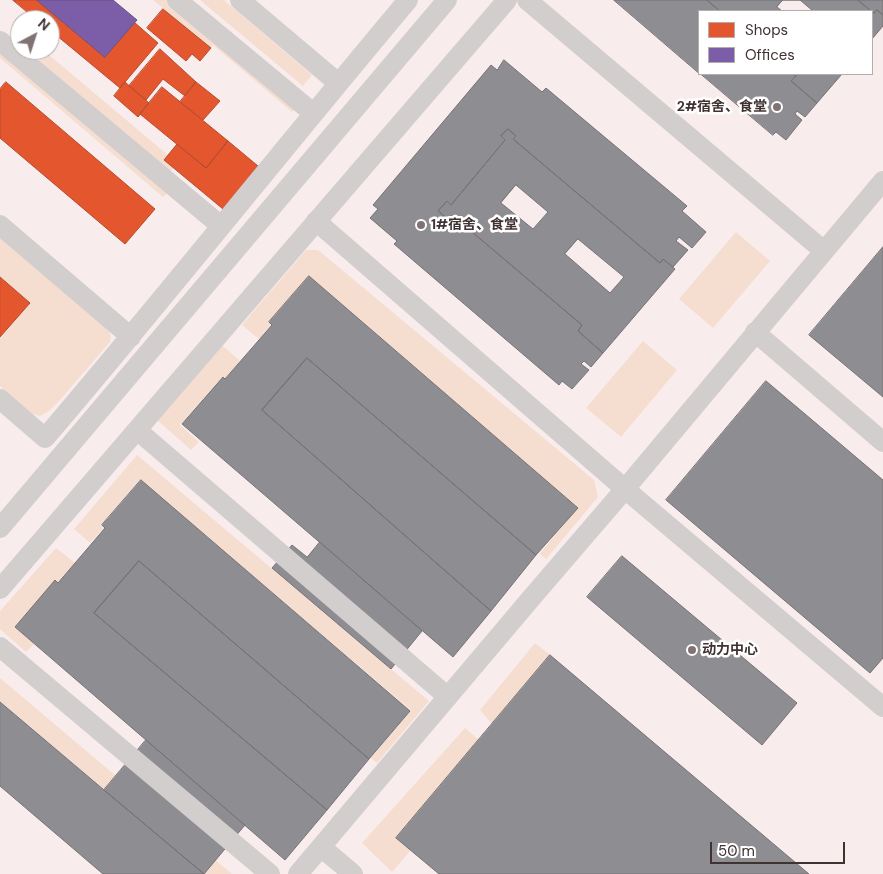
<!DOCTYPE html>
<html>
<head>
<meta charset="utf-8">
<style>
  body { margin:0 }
  #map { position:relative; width:883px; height:874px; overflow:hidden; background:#f9ecec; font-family:"DM Sans",sans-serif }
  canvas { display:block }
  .legend { position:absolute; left:698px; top:10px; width:175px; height:65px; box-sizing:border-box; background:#fff; border:1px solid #b3adad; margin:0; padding:6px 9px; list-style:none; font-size:15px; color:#413232 }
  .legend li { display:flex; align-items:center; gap:10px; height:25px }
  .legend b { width:25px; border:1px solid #b3adad }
  .north { position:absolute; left:10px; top:10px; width:50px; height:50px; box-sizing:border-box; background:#fff; border:1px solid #b3adad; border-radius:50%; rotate:40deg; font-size:14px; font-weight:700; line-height:20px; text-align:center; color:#413232 }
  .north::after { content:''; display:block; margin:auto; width:18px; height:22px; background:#817373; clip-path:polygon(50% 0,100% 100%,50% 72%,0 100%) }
  .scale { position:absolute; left:710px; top:842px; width:135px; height:22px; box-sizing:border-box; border:2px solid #413232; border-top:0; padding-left:6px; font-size:15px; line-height:18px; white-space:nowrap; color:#413232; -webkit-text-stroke:4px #fff; paint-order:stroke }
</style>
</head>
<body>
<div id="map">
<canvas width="883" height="874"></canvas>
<ul class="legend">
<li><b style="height:14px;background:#e4572e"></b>Shops</li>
<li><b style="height:14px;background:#7b5ea7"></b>Offices</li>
</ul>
<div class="north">N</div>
<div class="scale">50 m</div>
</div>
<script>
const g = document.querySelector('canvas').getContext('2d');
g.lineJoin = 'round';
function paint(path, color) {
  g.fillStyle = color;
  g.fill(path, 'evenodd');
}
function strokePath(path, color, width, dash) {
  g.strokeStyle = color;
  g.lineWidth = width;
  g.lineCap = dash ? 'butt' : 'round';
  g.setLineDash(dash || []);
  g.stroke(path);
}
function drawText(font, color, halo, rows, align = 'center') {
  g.font = font + ' "DM Sans","Noto Sans SC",sans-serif';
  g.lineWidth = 5;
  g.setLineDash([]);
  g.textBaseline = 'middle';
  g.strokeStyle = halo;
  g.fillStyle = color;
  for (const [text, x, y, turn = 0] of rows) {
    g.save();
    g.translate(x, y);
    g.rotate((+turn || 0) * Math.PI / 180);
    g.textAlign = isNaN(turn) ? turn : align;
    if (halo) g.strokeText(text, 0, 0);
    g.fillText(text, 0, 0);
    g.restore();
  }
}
paint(new Path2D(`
  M153 0H169L295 109 292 112 213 45 211 48Z
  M200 0H224L312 75 303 86Z
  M0 48 169 191 163 197 0 58Z
  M27 50H43L168 155 164 160 173 168 169 173Z
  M736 232 770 261 713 328 679 299Z
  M0 234 107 327 111 336 110 342 59 401 49 411 40 416 31 414 0 386V337L30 303 0 277Z
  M306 250H318L594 480 598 497 546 559 540 554 577 507 309 276 269 321 272 324 259 339 242 325Z
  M643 341 677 370 621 437 586 408Z
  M222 345 240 361 224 381 221 378 180 425 199 442 191 450 157 420Z
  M137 455 429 701 377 763 371 758 411 710 139 480 101 525 104 528 90 543 74 529Z
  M56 548 75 563 58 583 55 580 15 627 34 644 26 652 0 629V611Z
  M535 643 550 655 492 724 480 710Z
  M0 678 232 874H204L0 702Z
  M465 728 479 740 411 850 392 872 362 843Z`), '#f5decf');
const shops = new Path2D(`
  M13 0H37L105 57 134 22 158 43 120 88 50 30V20H37Z
  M163 9 211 48 200 61 192 54 186 61 147 28Z
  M160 49 196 82 185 96 163 79 146 100 129 86Z
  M6 82 155 209 125 244 0 138V89Z
  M125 82 149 103 138 117 114 96Z
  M196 82 220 101 203 120 180 102Z
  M162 87 228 141 206 168 140 114Z
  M228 141 258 166 223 209 164 160 177 144 206 168Z
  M0 277 30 303 0 337Z`);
paint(shops, '#e4572e');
strokePath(shops, '#b34c2f', 1);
const offices = new Path2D(`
  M37 0H113L137 20 105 57Z`);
paint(offices, '#7b5ea7');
strokePath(offices, '#6a5184', 1);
const industry = new Path2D(`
  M614 0H707L720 11H699V73Z
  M707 0H858L871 11H720Z
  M783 0H800L813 11H782L777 7Z
  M858 0H883V15L877 10 874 13Z
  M877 10 883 15V26L872 39V12L874 13Z
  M504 60 542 92 546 88 687 206 682 211 706 232 692 248 679 237 676 241 688 250 673 267 663 259 660 263 513 139 516 136 508 129 501 136 505 140 451 205 447 201 438 211 448 219 452 215 582 325 578 331 603 353 591 367 584 361 581 364 589 370 572 389 562 381 559 385 394 244 397 241 370 218 378 209 373 205 491 65 497 70Z
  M701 74H793L796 76 791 81 817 103 805 117 797 111 795 114 802 120 786 140 776 132 773 135Z
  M793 74H842L817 103 791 81 796 76Z
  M508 129 516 136 513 139 660 263 663 259 675 269 603 353 578 331 582 325 452 215 448 219 438 211 447 201 451 205 505 140 501 136Z
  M516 185 548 212 533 229 501 203Z
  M578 239 624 277 610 293 565 254Z
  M883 247V397L809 335Z
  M309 276 578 508 536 555 307 358 262 410 491 611 453 657 182 424 223 377 225 379 272 325 269 322Z
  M307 358 536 555 491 611 262 410Z
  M766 381 883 480V658L870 673 666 500Z
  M141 480 410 711 369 759 139 561 94 613 327 810 285 860 15 627 55 580 58 583 105 528 102 525Z
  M320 542 422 631 391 669 272 568 292 545 307 557Z
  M622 556 797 703 762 745 587 597Z
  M139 561 369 759 327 810 94 613Z
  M550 655 809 874H439L396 838Z
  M0 702 104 790 204 874H103L0 786Z
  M146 740 245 825 204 874 104 790Z`);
paint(industry, '#8d8d92');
strokePath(industry, '#767275', 1);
strokePath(new Path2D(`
  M177 0 313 113
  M240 0 338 83
  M527 0 824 251
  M0 41 221 226
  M316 221 625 489 883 707
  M0 225 131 337
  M755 332 883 442
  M0 399 45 438C168 294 286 145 408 0
  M137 430 448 697
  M0 528 447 0
  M0 589 507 0
  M0 647 270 874
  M321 847 353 874
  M298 874 533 596 625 489 883 181`), '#d3cece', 20);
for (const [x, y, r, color] of [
  [777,107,5,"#817373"],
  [421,225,5,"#817373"],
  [692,650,5,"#817373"]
]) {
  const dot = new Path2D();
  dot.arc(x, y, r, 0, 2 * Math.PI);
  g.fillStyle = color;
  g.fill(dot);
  strokePath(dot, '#fff', 2);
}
drawText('bold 14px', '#413232', '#fff', [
  ["2#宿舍、食堂",767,107,"right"],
  ["1#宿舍、食堂",431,225],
  ["动力中心",702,650]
], 'left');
</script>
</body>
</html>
